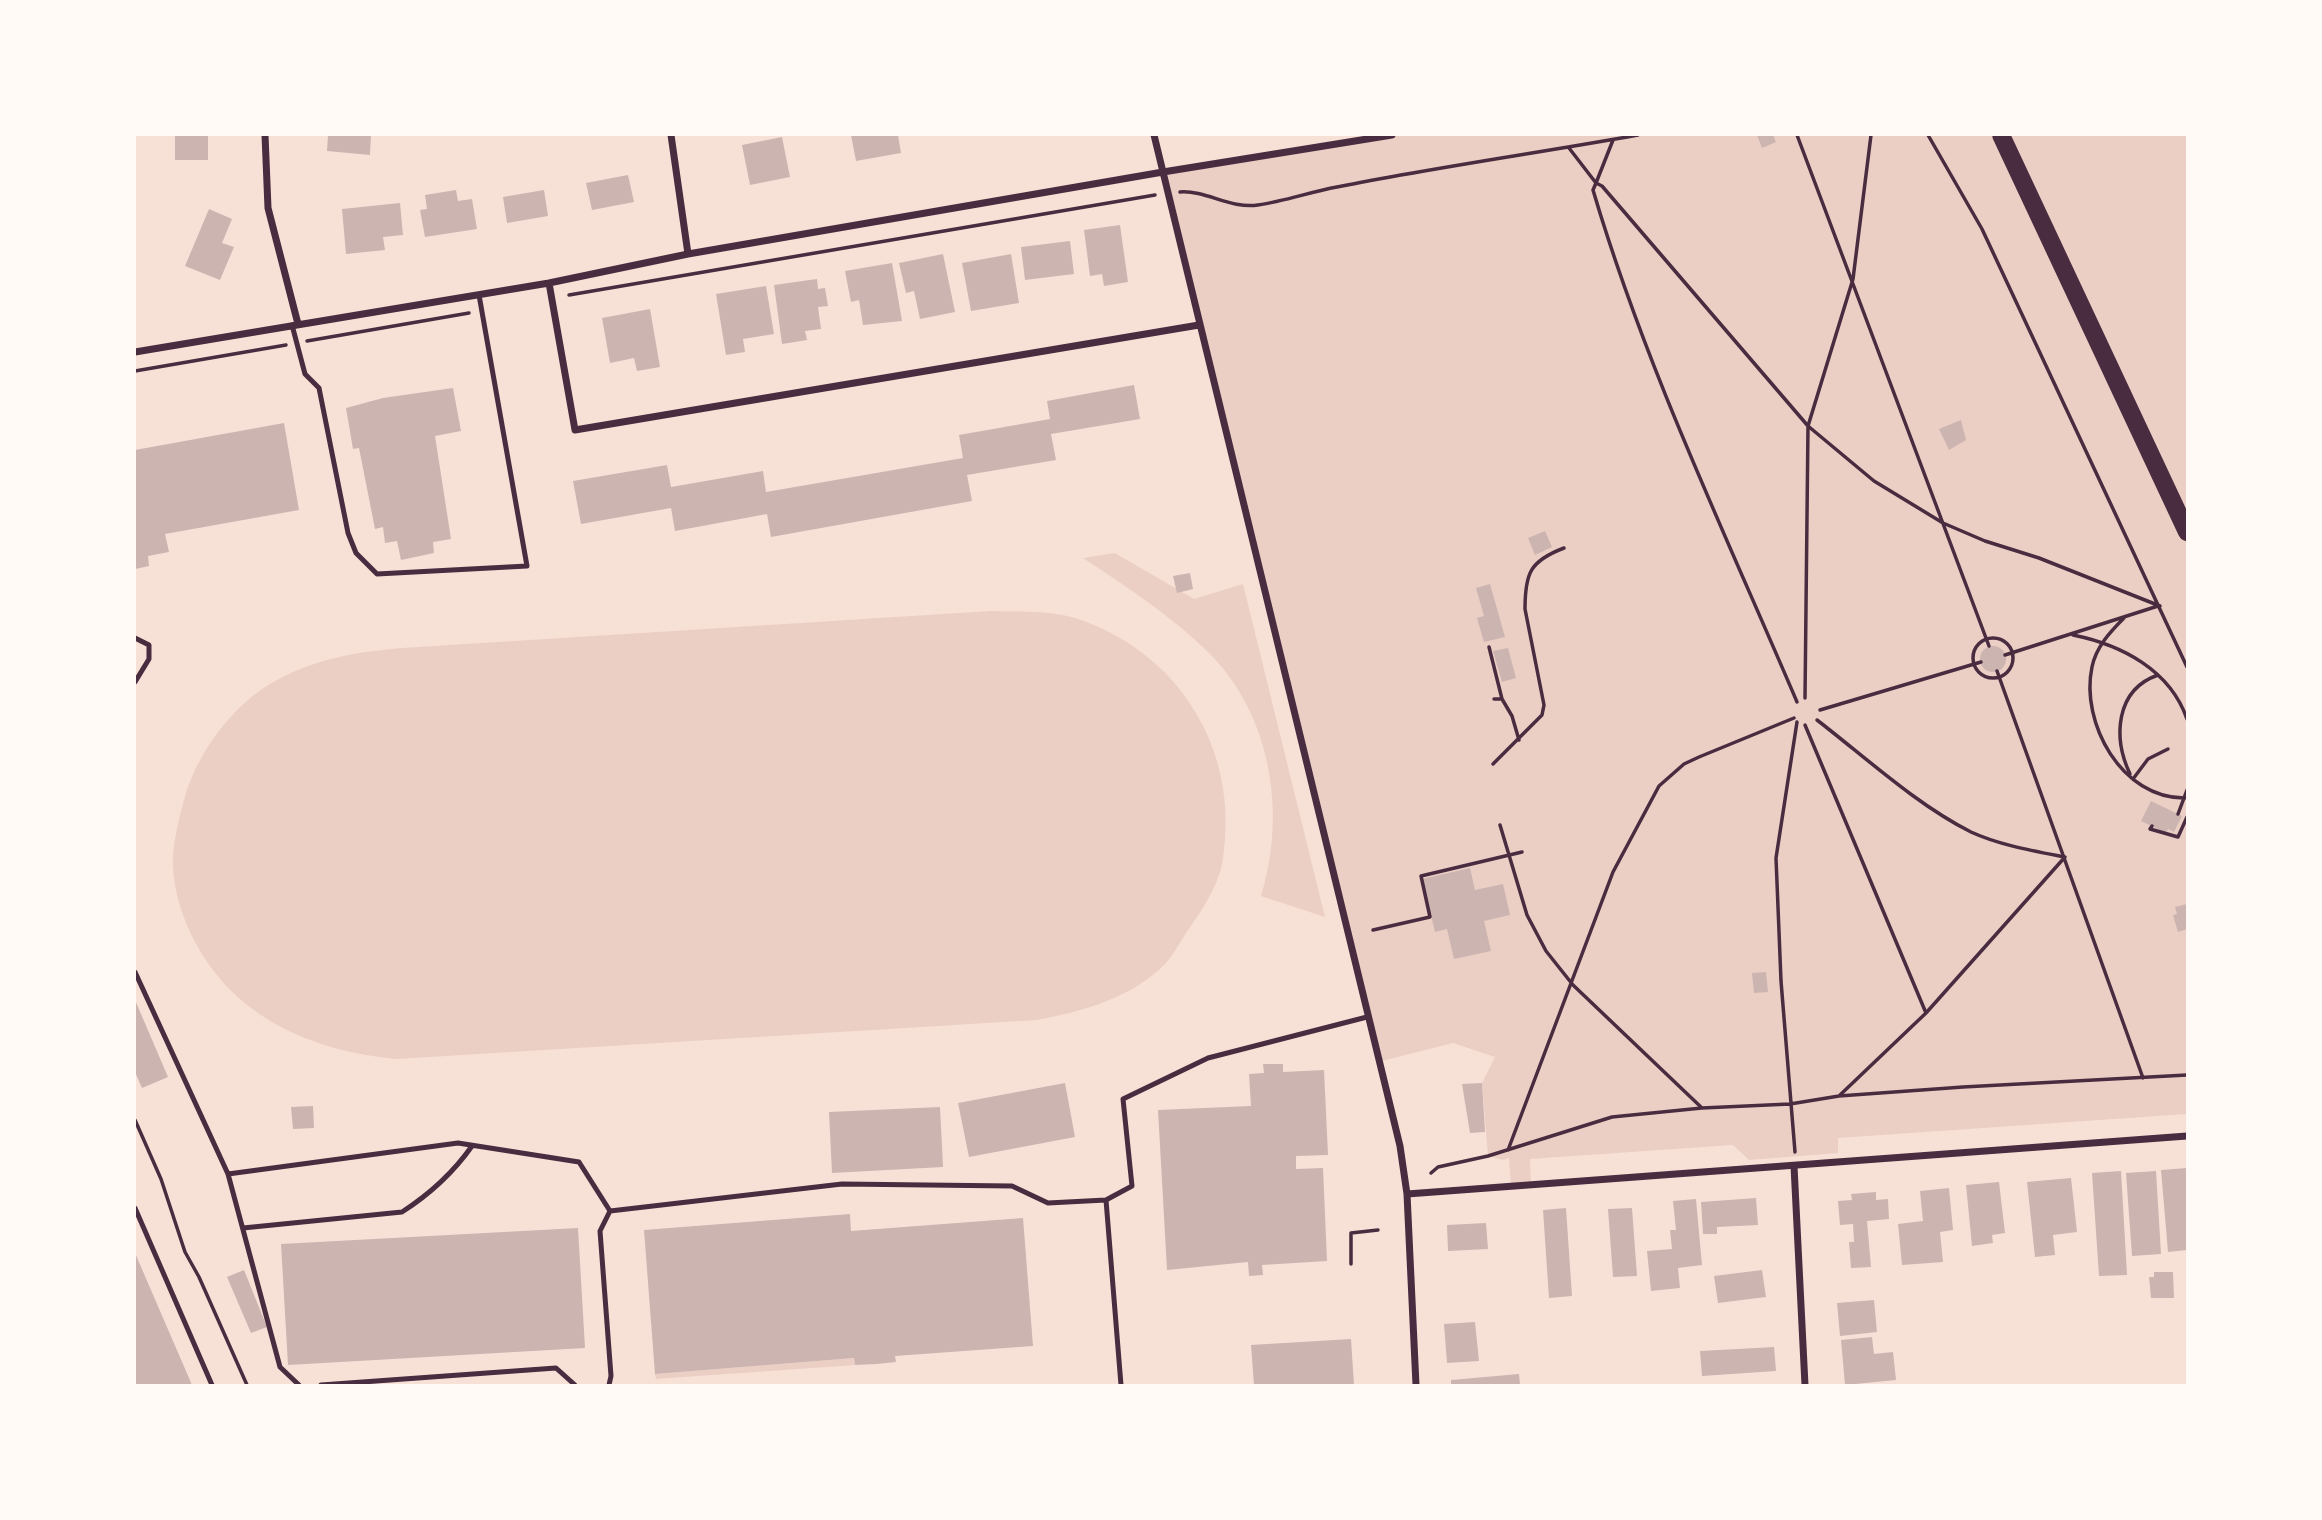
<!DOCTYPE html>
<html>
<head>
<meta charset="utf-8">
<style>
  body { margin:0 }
  #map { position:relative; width:2322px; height:1520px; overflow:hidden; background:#f7e1d7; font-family:Barlow,sans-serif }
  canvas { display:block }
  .frame { position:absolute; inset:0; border:136px solid #fffaf5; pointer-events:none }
</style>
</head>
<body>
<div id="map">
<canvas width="2322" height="1520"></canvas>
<div class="frame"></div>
</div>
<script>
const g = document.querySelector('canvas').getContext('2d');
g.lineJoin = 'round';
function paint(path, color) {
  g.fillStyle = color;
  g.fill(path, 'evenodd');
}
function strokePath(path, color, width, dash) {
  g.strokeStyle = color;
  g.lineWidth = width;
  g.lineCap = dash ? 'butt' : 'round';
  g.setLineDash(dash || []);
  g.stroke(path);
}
paint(new Path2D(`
  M1392 135H2187V1114L1838 1138V1153L1749 1160 1733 1145 1530 1159 1531 1186 1511 1187 1509 1158 1503 1160 1488 1156 1482 1083 1495 1057 1453 1043 1378 1062 1163 172Z
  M1115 553 1194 599 1243 584 1325 917 1261 896C1287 813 1271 714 1208 652 1170 615 1127 587 1083 558Z
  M991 611C1018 612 1049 610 1075 618 1179 651 1240 751 1223 858 1220 884 1201 912 1186 933 1180 943 1173 955 1165 964 1132 998 1081 1012 1036 1020L397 1059C310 1051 230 1016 191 934 180 911 172 883 173 857 174 838 179 819 184 800 196 755 230 708 270 684 312 659 355 652 402 648Z
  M854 1358 855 1365 656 1379 655 1374Z`), '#ebcfc5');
paint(new Path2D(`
  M175 135H208V160H175Z
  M328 135H371L370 155 327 151Z
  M851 135H898L901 153 856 161Z
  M1757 135H1773L1776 142 1762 148Z
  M782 137 790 177 750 185 742 145Z
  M628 175 634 202 592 210 586 183Z
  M456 190 458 201 472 199 477 229 425 237 420 210 427 209 425 195Z
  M544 190 548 216 507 223 503 197Z
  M400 203 403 235 383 237 385 250 346 254 342 209Z
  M209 209 232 219 222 243 234 247 220 280 185 266Z
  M1120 225 1128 282 1104 286 1102 274 1090 276 1084 230Z
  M1070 241 1074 274 1025 280 1021 247Z
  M943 254 955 312 920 319 914 291 906 293 899 263Z
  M1011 254 1019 303 971 311 962 263Z
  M892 263 902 321 863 325 859 300 851 302 845 271Z
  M817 279 818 289 825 288 828 306 818 307 821 329 805 331 807 340 782 344 774 285Z
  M766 286 774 334 743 339 745 352 726 355 716 294Z
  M650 309 660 367 637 371 634 358 610 363 602 318Z
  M1134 385 1140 419 1051 434 1056 460 967 475 972 501 771 537 767 514 675 531 671 508 581 524 573 481 667 465 671 487 763 471 766 492 963 458 959 435 1050 419 1047 401Z
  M453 388 461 431 435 436 451 539 433 542 434 553 401 560 397 541 385 543 383 527 375 529 359 448 353 449 346 408 383 398Z
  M1961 420 1966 440 1949 450 1939 429Z
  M284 423 299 510 165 534 169 552 148 556 149 566 135 569V450Z
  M1545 531 1552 547 1535 555 1528 538Z
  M1190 573 1193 589 1177 593 1173 576Z
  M1490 584 1505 637 1484 642 1477 618 1484 616 1476 588Z
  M1980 659a13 13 0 1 1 26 0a13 13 0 1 1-26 0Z
  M1508 648 1516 678 1502 682 1493 651Z
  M2151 801 2182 816 2174 832 2168 829 2166 833 2141 821Z
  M1470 868 1475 890 1503 884 1510 915 1484 921 1491 951 1454 959 1447 929 1435 932 1422 879Z
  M2187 904V929L2178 932 2173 915 2177 914 2175 907Z
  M1766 972 1768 992 1754 993 1752 973Z
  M135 1000 168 1077 142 1088 135 1072Z
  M1263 1064H1283V1072L1324 1070 1328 1155 1296 1156V1169L1323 1168 1327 1261 1262 1265 1263 1275 1249 1276 1248 1262 1167 1270 1158 1110 1251 1106 1249 1074 1264 1073Z
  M1065 1083 1075 1137 969 1157 958 1103Z
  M1482 1083 1485 1132 1470 1133 1462 1084Z
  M313 1106 314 1128 293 1129 291 1107Z
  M940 1107 943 1167 832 1173 829 1112Z
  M2187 1168V1250L2168 1252 2161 1170Z
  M2121 1171 2127 1275 2099 1276 2092 1173Z
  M2156 1171 2161 1254 2132 1256 2126 1173Z
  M2071 1178 2077 1232 2053 1235 2055 1255 2035 1257 2027 1182Z
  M1999 1182 2005 1233 1992 1235 1993 1243 1972 1246 1966 1185Z
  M1949 1188 1953 1230 1940 1232 1943 1262 1902 1265 1898 1224 1923 1221 1920 1191Z
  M1876 1192V1200L1888 1199 1889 1219 1867 1221 1871 1267 1851 1268 1849 1242H1854L1853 1224 1840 1225 1838 1201 1852 1200 1851 1194Z
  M1756 1198 1758 1225 1717 1227V1234H1703L1701 1202Z
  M1696 1199 1702 1265 1678 1268 1680 1288 1651 1291 1647 1251 1672 1249 1670 1230H1676L1673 1201Z
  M1566 1208 1572 1296 1549 1298 1543 1210Z
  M1632 1208 1637 1276 1613 1277 1608 1209Z
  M850 1214 851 1231 1023 1218 1033 1346 895 1356 896 1362 876 1364 855 1365 854 1358 655 1374 644 1230Z
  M1486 1223 1488 1249 1448 1251 1447 1225Z
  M578 1228 585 1348 288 1365 281 1244Z
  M135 1253 192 1385H135Z
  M244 1270 267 1327 251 1333 227 1277Z
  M1762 1270 1766 1297 1718 1303 1714 1276Z
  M2154 1272H2173L2174 1298H2151L2149 1277H2154Z
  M1874 1300 1877 1332 1840 1336 1837 1303Z
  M1475 1322 1479 1361 1447 1363 1444 1324Z
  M1872 1337 1874 1354 1893 1352 1896 1380 1845 1385 1841 1340Z
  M1351 1339 1354 1385H1254L1251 1345Z
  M1774 1347 1776 1371 1702 1376 1700 1351Z
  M1519 1374 1520 1385H1451V1380Z`), '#ccb4b1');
strokePath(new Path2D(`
  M1797 135 1989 646
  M1928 135 1982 229 2187 667
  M1613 140 1596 183 1602 186 1808 426 1874 481 1943 523 1985 541 2039 558 2160 606
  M1569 148 1596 183 1593 190C1645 366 1725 533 1797 702
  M1180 192C1206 190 1230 209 1258 205 1285 201 1310 192 1337 187 1437 167 1538 153 1638 135
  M569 295 1155 195
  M307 341 469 313
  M135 371 286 345
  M2124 618C2110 632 2096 647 2092 667 2080 723 2122 799 2185 798
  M2073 635C2122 645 2170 670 2187 719
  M1973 658a20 20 0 1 1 40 0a20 20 0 1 1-40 0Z
  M1489 647 1502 699
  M2005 655 2158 606
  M1997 671 2143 1078
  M1805 698 1808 426 1853 279 1871 135
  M1494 699H1502L1512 716 1519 740
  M1820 710 1981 662
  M1817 720C1865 757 1917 805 1971 832 1999 845 2034 851 2065 857
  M1805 725 1926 1013
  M1493 764 1542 715 1544 705 1525 609C1525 573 1530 561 1564 548
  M2130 774C2113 738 2115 690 2158 675
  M2133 779 2148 759 2168 749
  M2178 814 2187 790
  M1500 825 1527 915 1546 951 1573 985 1702 1108
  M2152 826 2150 829 2178 837 2187 817
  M1373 930 1430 917 1421 876 1522 852
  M1840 1095 1926 1013 2065 857
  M135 1120 161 1179 185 1252 199 1277 247 1385
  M1508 1150 1613 872 1659 786 1684 764 1699 757 1794 718
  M1795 1152 1781 981 1776 858 1797 722
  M1431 1173 1438 1167 1488 1156 1612 1117 1702 1108 1790 1104 1839 1096 1963 1087 2187 1075
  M1351 1264V1233L1378 1230`), '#4a2c40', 3.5);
strokePath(new Path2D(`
  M292 325 305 374 319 388 348 533 356 553 377 574 527 566 479 295
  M135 638 149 645V659L135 682
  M135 972 228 1174
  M1106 1200 1132 1186 1123 1099 1208 1058 1367 1017
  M135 1208 212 1385
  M610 1211 842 1184 1012 1186 1048 1203 1106 1200 1121 1385
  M243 1228 402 1212C430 1194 453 1173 472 1146
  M299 1385 280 1367 228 1174 458 1143 579 1162 610 1211
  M321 1385 556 1368 575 1385
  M609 1385 611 1376 600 1231 610 1211`), '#4a2c40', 5);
strokePath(new Path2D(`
  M265 135 268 208 298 324
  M671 135 688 254
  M1154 135 1400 1146 1407 1194 1416 1385
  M549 283 575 430 1199 325
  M135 352 549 283 688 254 1163 172 1392 135
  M1794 1166 1805 1385
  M1407 1194 2187 1136`), '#4a2c40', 7);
strokePath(new Path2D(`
  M2001 135 2187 532`), '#4a2c40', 18);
</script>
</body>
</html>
